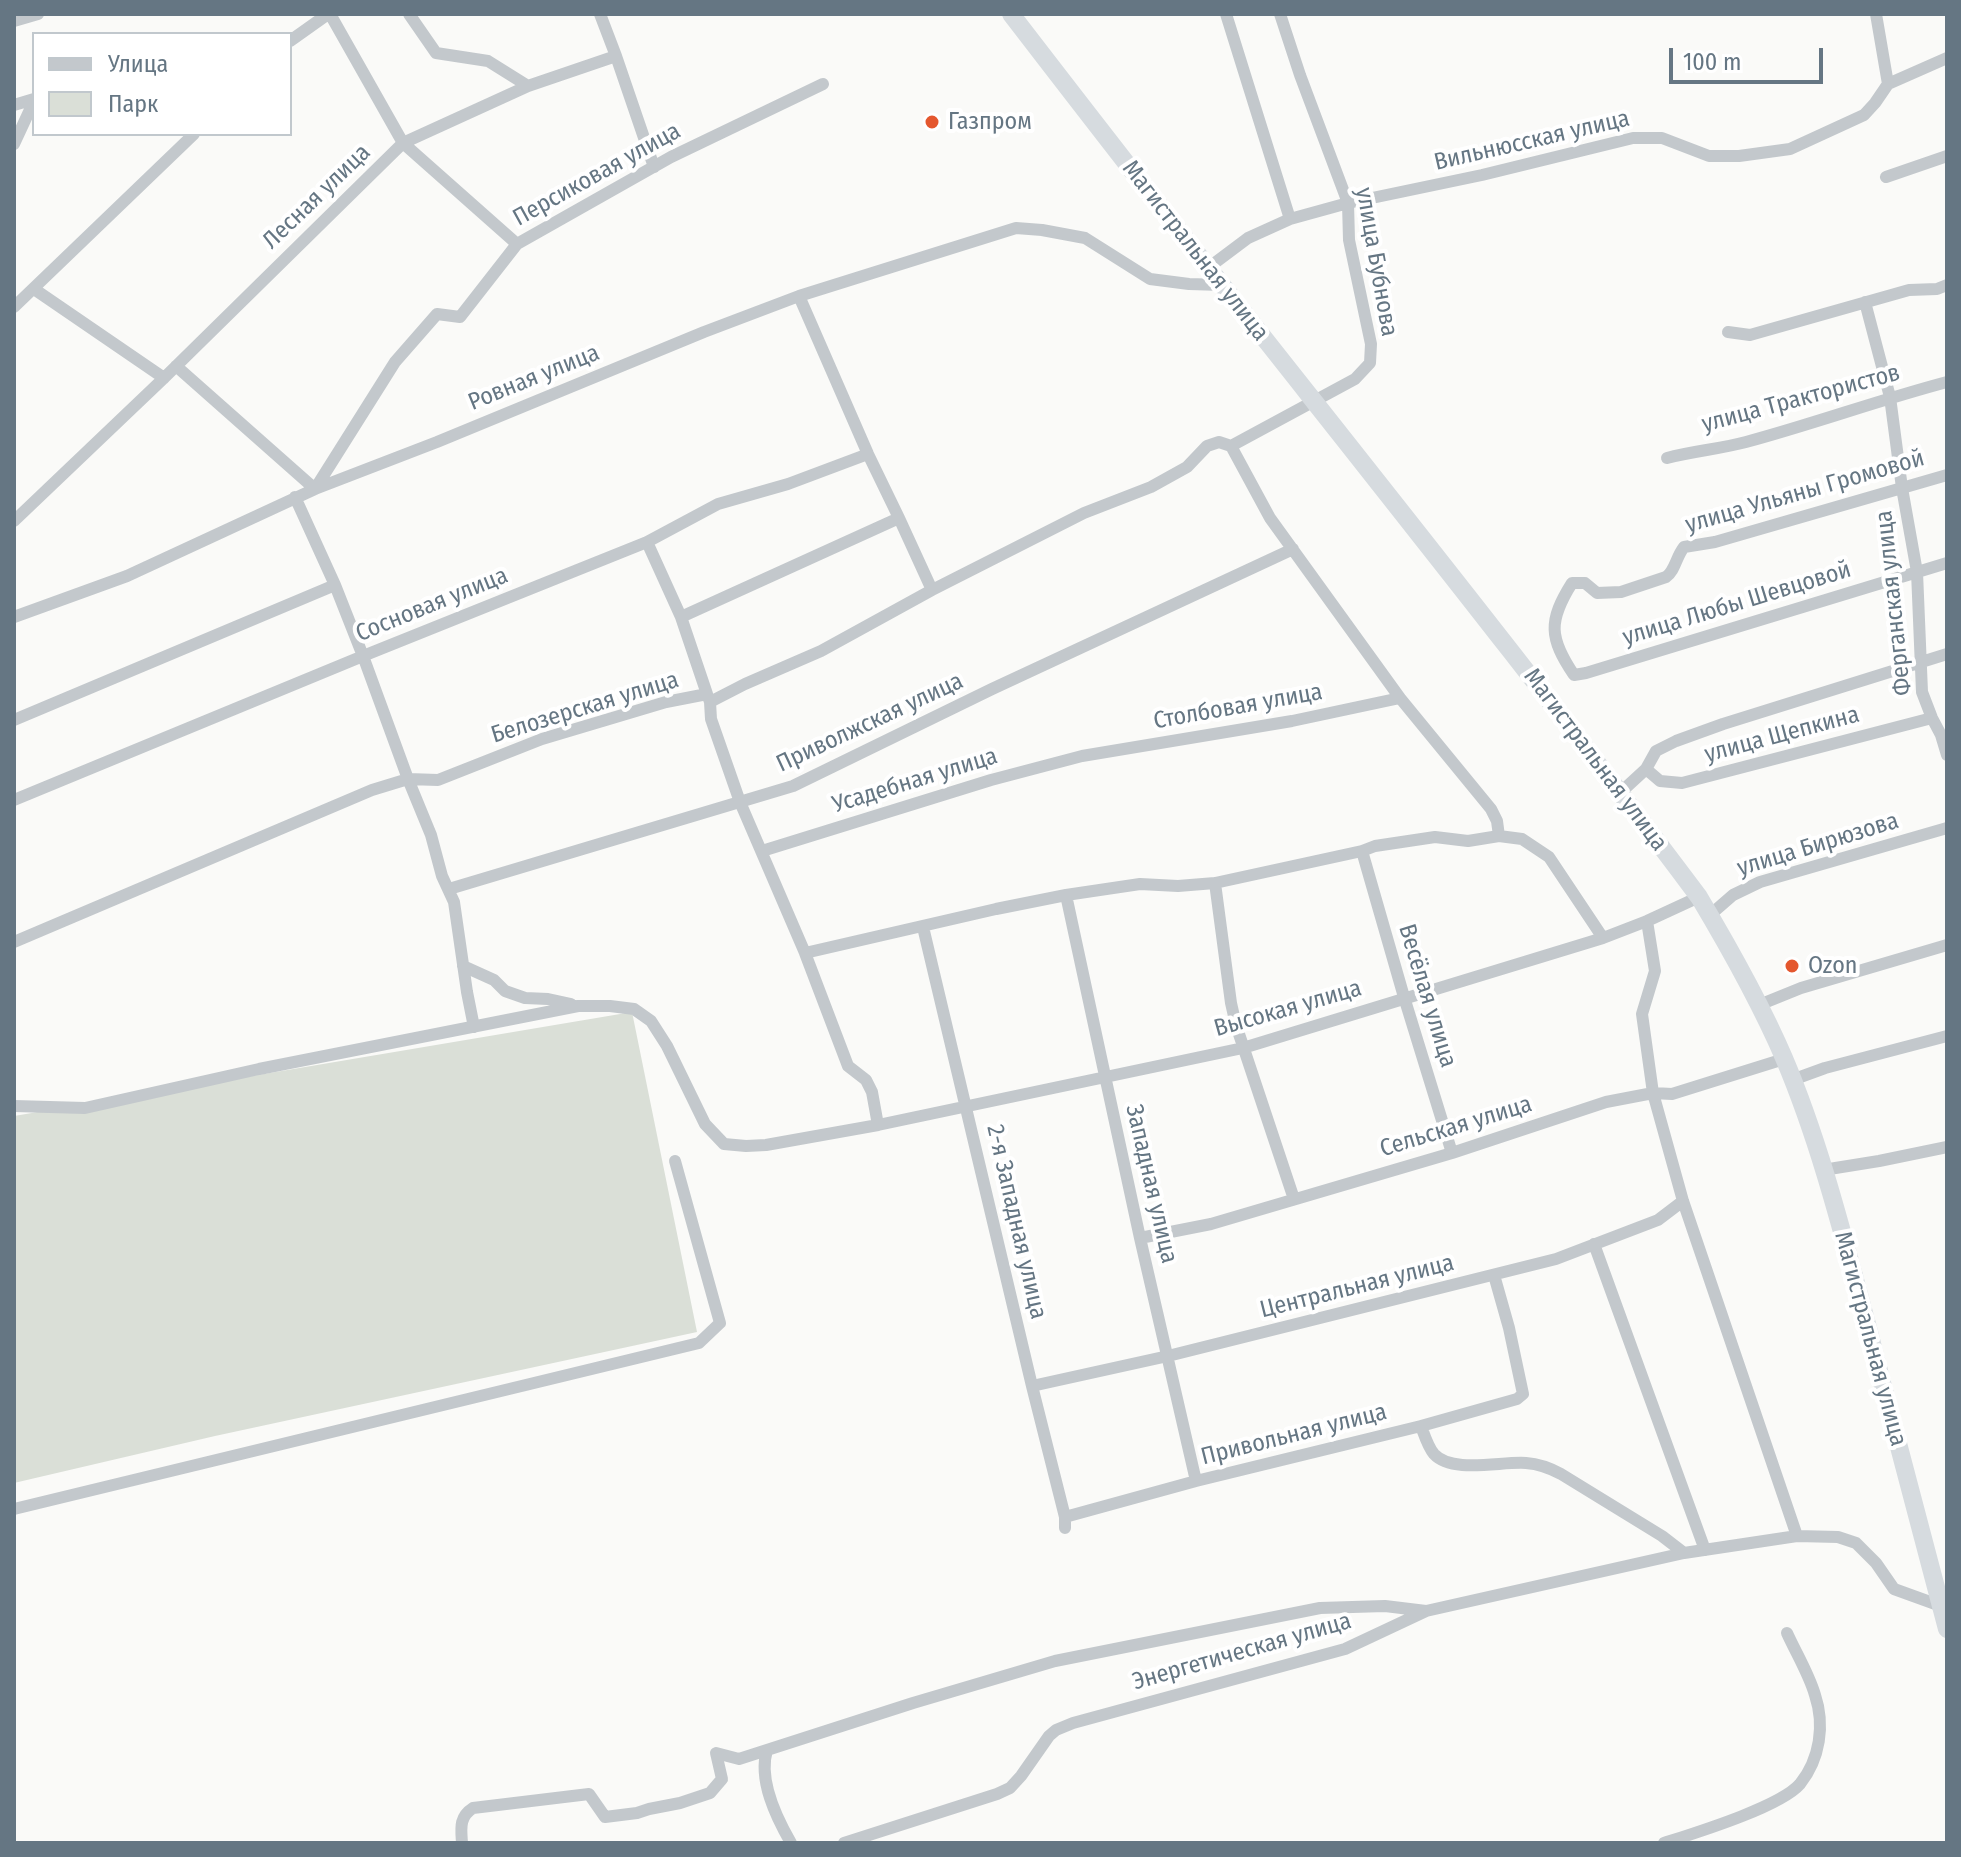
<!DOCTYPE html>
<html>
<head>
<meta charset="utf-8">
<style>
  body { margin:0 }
  #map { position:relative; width:1961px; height:1857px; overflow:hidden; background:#fafaf8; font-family:"Fira Sans Condensed",sans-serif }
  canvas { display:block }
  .frame { position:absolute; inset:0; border:16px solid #657683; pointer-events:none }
  .legend { position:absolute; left:32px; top:32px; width:260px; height:104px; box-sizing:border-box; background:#fff; border:2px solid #c1c8cd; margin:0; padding:10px 14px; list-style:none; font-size:24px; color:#657683 }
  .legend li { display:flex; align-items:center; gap:16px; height:40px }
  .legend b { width:40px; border:2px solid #c1c8cd }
  .scale { position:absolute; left:1669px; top:48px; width:154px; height:36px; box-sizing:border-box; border:4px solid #657683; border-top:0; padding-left:10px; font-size:24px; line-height:28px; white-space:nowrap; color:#657683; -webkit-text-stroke:6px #fff; paint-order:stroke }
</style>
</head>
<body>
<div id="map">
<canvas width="1961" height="1857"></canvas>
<div class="frame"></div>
<ul class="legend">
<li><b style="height:10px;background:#c3c8cc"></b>Улица</li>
<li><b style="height:22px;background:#dadfd7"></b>Парк</li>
</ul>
<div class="scale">100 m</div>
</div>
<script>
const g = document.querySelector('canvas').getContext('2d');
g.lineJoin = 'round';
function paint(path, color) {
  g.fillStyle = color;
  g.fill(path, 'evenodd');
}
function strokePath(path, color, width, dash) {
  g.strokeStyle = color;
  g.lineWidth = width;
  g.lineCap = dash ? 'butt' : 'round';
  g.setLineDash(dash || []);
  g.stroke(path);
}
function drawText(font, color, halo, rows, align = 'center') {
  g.font = font + ' "Fira Sans Condensed",sans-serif';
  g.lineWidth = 8;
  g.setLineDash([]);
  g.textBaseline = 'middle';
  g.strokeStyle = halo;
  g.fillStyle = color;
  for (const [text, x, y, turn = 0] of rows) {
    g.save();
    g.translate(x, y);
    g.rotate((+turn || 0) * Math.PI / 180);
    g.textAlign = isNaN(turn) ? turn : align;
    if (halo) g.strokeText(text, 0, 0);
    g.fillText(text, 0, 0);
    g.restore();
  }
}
paint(new Path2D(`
  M632 1012 697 1332 215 1436 14 1483V1116Z`), '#dadfd7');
strokePath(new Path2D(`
  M330 14 403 143 517 244
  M409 14 436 53 488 61 528 86 616 56 600 14
  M1226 14 1290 219
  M1876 14 1888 84
  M14 21 38 14
  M290 41 328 14
  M616 56 654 167
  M14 105 34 99
  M14 144 34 101
  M1886 177 1947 156
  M1208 268 1248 238 1290 219 1348 203 1482 175 1633 138H1662L1709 156H1739L1790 149 1864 115 1875 103 1888 84 1947 58
  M34 289 164 378
  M799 296 868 454 899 518 932 590
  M1865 302 1890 397 1902 488 1917 572 1922 692 1932 718 1941 735 1947 755
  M14 307 194 134
  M1728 332 1750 335 1909 290 1937 289 1947 285
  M176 366 315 489 395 362 437 314 460 317 517 244 671 157 823 84
  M1231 446 1270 518 1400 698 1491 809 1497 821 1499 836 1522 839 1549 857 1603 938
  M1667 458C1693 451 1720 449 1746 442 1813 424 1879 400 1947 382
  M1947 475 1715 542 1684 547C1676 557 1675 571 1666 577L1621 592 1597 593 1585 583H1572C1548 621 1549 638 1574 675L1586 673 1947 563
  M295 497 335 585 363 656 408 779 431 835 442 876 454 902 467 992 474 1027
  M14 521 164 378 403 143 528 86
  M647 542 681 617 707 694
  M14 617 127 576 315 489 437 442 704 332 799 296 1016 228 1042 230 1085 238 1150 279 1189 284 1222 285
  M681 617 899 518
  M710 702 711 719 740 802 805 953 848 1066 866 1080 872 1092 878 1125
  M14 720 335 585
  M1646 769 1660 781 1682 783 1932 718
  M1621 792 1646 769 1656 751 1676 741 1723 724 1947 654
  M14 800 363 656 647 542 718 504 788 484 868 454
  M762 851 991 780 1082 756 1292 721 1400 698
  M1362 851 1404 997 1452 1153
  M1215 883 1231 1003 1236 1025 1294 1199
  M449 889 793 786 992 689 1293 549
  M1066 895 1140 1238 1196 1481
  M1710 915 1733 895 1760 882 1947 828
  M1647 921 1655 971 1642 1014 1653 1093 1683 1201 1797 1536
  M923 927 1032 1386 1065 1517V1528
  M14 942 372 790 408 779 438 780 542 739 666 702 707 694 710 702 745 684 821 651 932 590 1084 513 1151 487 1187 467 1207 446 1219 442 1231 446 1355 379 1370 363 1371 344 1349 240 1348 203 1300 75 1280 14
  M805 953 996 909 1066 895 1140 884 1178 886 1215 883 1362 851 1375 846 1435 837 1468 841 1499 836
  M463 966 494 980 505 991 525 998 548 999 571 1004
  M1759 1005 1801 988 1947 945
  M1792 1080 1825 1068 1947 1036
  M14 1106 85 1108 259 1069 578 1006H610L634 1009 651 1021 667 1046 705 1124 724 1144 746 1146 766 1145 878 1125 1243 1048 1603 938 1647 921 1699 897
  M1823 1170 1879 1161 1947 1147
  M1140 1238 1211 1224 1452 1153 1606 1102 1653 1093 1672 1094 1784 1059
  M1594 1244 1705 1550
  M1032 1386 1168 1356 1556 1259 1658 1220 1683 1201
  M1421 1426 1517 1399 1523 1394 1509 1328 1494 1275
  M14 1509 699 1343 720 1323 675 1161
  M1065 1517 1196 1481 1421 1426C1424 1434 1428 1447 1434 1454 1452 1474 1502 1461 1526 1463 1539 1464 1550 1468 1561 1474L1662 1536 1684 1553
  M767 1750C758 1780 776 1817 791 1843
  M462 1843C461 1828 459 1817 473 1808L589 1794 605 1817 637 1813 649 1809 680 1803 710 1793 722 1779 716 1753 739 1759 913 1703 1055 1661 1320 1608 1385 1606 1426 1611
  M844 1843 997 1794 1010 1788 1021 1776 1049 1736 1056 1730 1073 1723 1345 1649 1426 1611 1684 1553 1797 1536 1838 1537 1856 1543 1876 1563 1894 1589 1941 1606
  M1664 1843C1695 1833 1780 1807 1800 1784 1820 1759 1825 1725 1815 1695 1809 1674 1796 1653 1787 1633`), '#c3c8cc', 12);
strokePath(new Path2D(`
  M1011 14C1081 105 1151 196 1223 286 1383 489 1544 690 1699 897 1730 949 1760 1002 1784 1058 1820 1143 1843 1235 1867 1324 1893 1426 1920 1528 1947 1629`), '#d6dbdf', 18);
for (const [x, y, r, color] of [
  [932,122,8,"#e4572e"],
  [1792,966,8,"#e4572e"]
]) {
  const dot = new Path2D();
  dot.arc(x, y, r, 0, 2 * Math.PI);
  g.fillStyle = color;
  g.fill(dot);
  strokePath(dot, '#fff', 3);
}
drawText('24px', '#657683', '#fff', [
  ["Газпром",948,122],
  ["Ozon",1808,966]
], 'left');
drawText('24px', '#657683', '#fff', [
  ["Вильнюсская улица",1532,141,-13],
  ["Персиковая улица",597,175,-29],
  ["Лесная улица",317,197,-44],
  ["Магистральная улица",1195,251,52],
  ["улица Бубнова",1376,262,80],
  ["Ровная улица",534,378,-22],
  ["улица Трактористов",1801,399,-15],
  ["улица Ульяны Громовой",1805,492,-16],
  ["Ферганская улица",1894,603,-96],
  ["улица Любы Шевцовой",1737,604,-17],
  ["Сосновая улица",432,605,-22],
  ["Столбовая улица",1238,707,-10],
  ["Белозерская улица",585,708,-17],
  ["Приволжская улица",870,723,-25],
  ["улица Щепкина",1782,735,-15],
  ["Магистральная улица",1595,760,53],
  ["Усадебная улица",915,781,-17],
  ["улица Бирюзова",1818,845,-17],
  ["Весёлая улица",1427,996,73],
  ["Высокая улица",1288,1009,-16],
  ["Сельская улица",1456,1127,-17],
  ["Западная улица",1151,1184,77],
  ["2-я Западная улица",1016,1222,77],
  ["Центральная улица",1357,1287,-14],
  ["Магистральная улица",1870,1339,75],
  ["Привольная улица",1294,1435,-14],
  ["Энергетическая улица",1242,1652,-16]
]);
</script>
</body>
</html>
